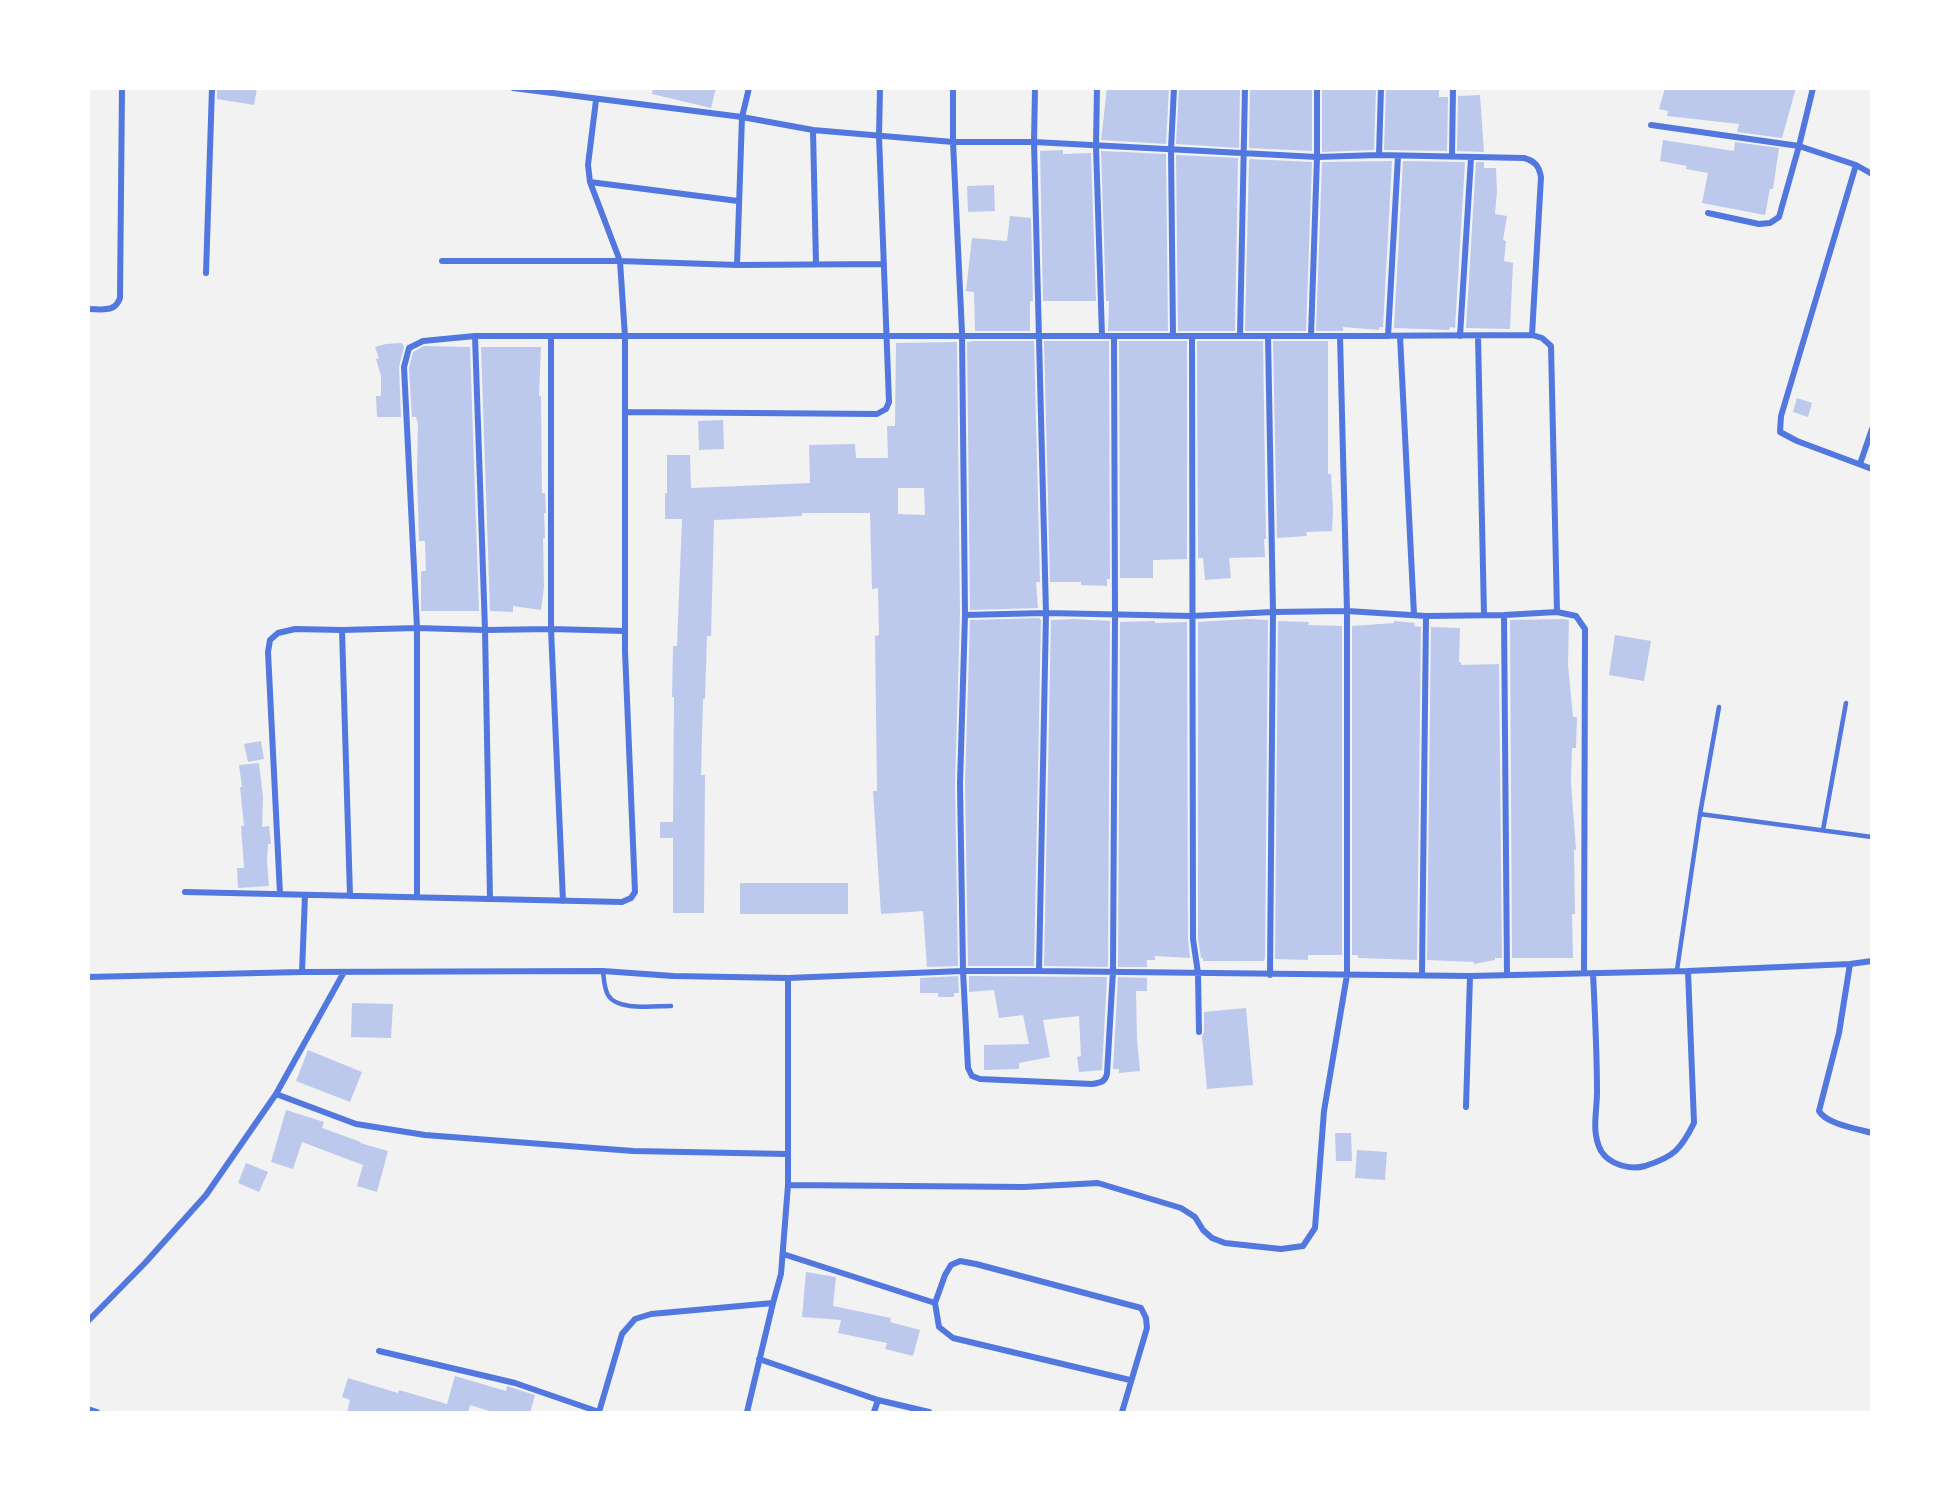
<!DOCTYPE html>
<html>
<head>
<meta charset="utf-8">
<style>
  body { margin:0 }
  #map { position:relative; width:1960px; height:1501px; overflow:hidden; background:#f2f2f2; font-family:"Archivo Narrow",sans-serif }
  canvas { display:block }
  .frame { position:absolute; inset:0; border:90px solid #fff; pointer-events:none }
</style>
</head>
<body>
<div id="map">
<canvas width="1960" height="1501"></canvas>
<div class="frame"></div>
</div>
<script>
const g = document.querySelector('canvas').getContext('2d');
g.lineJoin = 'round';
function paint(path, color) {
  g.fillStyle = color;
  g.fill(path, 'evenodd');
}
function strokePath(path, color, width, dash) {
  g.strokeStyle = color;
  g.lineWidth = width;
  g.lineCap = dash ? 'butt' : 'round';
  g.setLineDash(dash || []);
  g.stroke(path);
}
paint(new Path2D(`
  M217 88H257L254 105 217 99Z
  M653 88H716L711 108 652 94Z
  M1107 88H1169L1166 144 1101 140Z
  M1179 88H1240L1239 148 1176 144Z
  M1250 88 1312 90V151L1249 148Z
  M1324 88H1376L1374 150 1322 152V90Z
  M1386 88H1439V97H1448L1447 151 1384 150Z
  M1665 88H1796L1782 138 1737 132 1739 124 1667 116 1668 111 1659 109Z
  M1480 95 1484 152 1457 151 1458 96Z
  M1663 140 1734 151 1735 142 1779 148 1773 189H1770L1765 215 1702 203 1708 173 1686 169 1687 166 1660 161Z
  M1063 150V154L1091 153 1096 301H1043L1040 151Z
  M1101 151 1166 154 1168 331H1108L1109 301H1106Z
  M1176 155 1238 158 1235 331H1178Z
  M1249 159 1312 162 1306 331H1245Z
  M1392 161 1383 327H1379V330L1343 327V331H1316L1322 162Z
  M1403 161 1465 162 1455 328 1450 327 1449 330 1394 328Z
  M1476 162H1484V168H1496L1497 192 1495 214 1507 216 1503 240 1506 241 1504 261 1513 263 1510 329 1466 328Z
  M994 185 995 211 968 212 967 186Z
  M1010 216 1031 218 1033 301H1030V331H975L974 292 966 291 972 238 1007 241Z
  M975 341H1034L1040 582H1036L1038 608 970 610 967 342Z
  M1044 341H1109L1110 579H1107V586L1081 585V582H1050Z
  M1119 341H1187V559L1153 560V578H1120Z
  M1197 341H1263L1266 539H1264L1265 557 1229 558 1231 578 1205 580 1203 558H1198Z
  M1273 341H1328V474H1331L1333 510 1332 531 1306 532 1307 536 1277 538Z
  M957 342 960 615 955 784 958 966 927 967 923 911 881 914 873 791H877L875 636 879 635 878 588 872 589 870 513H802V516L714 520 711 636H707L705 699H703L701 775H705L704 913H673V838H660V822H673L674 697H672L673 646H677L682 519H665V493H667V455H690L691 488 810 483 809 445 855 444 856 458H888L887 426H895L896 343ZM898 488H924L925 515 898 514Z
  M402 343 404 347 399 367 401 417H377L376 396H381V376L376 359 379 358 375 347 386 344Z
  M424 346 470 347 479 611H421V571H426L425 541H419L417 474 418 424 416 417H412L409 368 413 352Z
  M481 347H541L539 396H541L542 493H545L546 513H544L545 538H543L544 587 541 610 513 606V612L490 611Z
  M1797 398 1812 403 1808 417 1793 412Z
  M723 420 724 449 699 450 698 421Z
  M1039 618 1041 620 1034 966H968L965 784 970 620Z
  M1075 619 1110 621 1108 967 1044 966 1051 620Z
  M1247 619 1268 620 1265 958 1264 961H1203V958H1201L1198 939V622Z
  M1564 619 1569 620 1568 665 1573 717H1577L1576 748H1572L1571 782 1576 850H1574L1575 914H1572L1573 958H1512L1510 620Z
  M1155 621V623L1187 622 1188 939 1190 958 1155 956V960H1147V967H1118L1120 622Z
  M1278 621 1309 622 1308 625 1342 626V955H1308V960L1275 959Z
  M1394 621 1415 623 1414 626 1421 627 1417 960 1358 958V955H1352V626L1394 623Z
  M1431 627 1460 628 1459 662H1461V665L1499 664 1502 958H1495V960L1474 964V962L1427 960Z
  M1615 635 1651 641 1644 681 1609 675Z
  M261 741 264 759 248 762 244 744Z
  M259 763 263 797 262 827 269 826 271 844H268L267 862 269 886 238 888 237 868H244L241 826H244L240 787H242L239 765Z
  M740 883H848V914H740Z
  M958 976 959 993H954V997H938V993H920V978Z
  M969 976 1107 977 1102 1070 1079 1072 1077 1057 1081 1056 1079 1016 1043 1020 1050 1057 1019 1063V1069L984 1070V1045L1029 1044 1023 1015 999 1018 994 990 969 992Z
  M1118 977 1147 978V991H1136L1137 1039 1140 1071 1119 1073V1069H1113Z
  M352 1003 393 1004 391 1038 351 1037Z
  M1246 1008 1253 1085 1207 1089 1202 1036 1204 1032V1012Z
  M308 1050 362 1072 350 1102 296 1081Z
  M286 1110 324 1122 322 1128 361 1142 360 1143 388 1151 377 1192 357 1186 363 1165 302 1142 293 1169 271 1162Z
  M1335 1133H1351L1352 1161H1336Z
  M1357 1150 1387 1152 1385 1180 1355 1178Z
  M246 1163 268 1172 259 1192 238 1183Z
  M806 1272 836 1277 833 1306 891 1318 890 1322 920 1330 913 1356 885 1349 887 1343 838 1333 841 1320 802 1317Z
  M455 1376 506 1391 507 1386 513 1388 535 1395 530 1413H496L470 1405 468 1413H347L350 1400 342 1397 348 1378 398 1393 399 1390 447 1404Z`), '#bdc9ec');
strokePath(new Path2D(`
  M1700 814 1872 837
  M1823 830 1846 703
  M1677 970 1700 814 1719 707
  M603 971C604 979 604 988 608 995 617 1011 653 1006 671 1006`), '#5277de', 4.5);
strokePath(new Path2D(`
  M513 88 742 117 813 130 953 142H1034L1317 157 1379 155 1524 158C1535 161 1539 166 1541 177L1532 335
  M953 88V142L962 333 965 615 960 784 963 971 968 1068 972 1076 980 1079 1092 1084C1100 1083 1105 1082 1107 1074L1113 971 1115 616 1114 336
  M1035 88 1034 142 1046 613 1039 971
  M1097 88 1096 146 1102 336
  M1813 88 1799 146 1856 165 1872 174
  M1651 125 1799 146 1779 217 1770 223 1759 224 1708 213
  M813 130 816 264
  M1379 155 1381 88
  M1452 156 1453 88
  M1856 165 1781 416 1780 432 1797 441 1872 469
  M590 182 738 201
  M442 261H620L737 265 884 264
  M737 265 742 117 749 88
  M206 273 212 88
  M88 309C102 309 115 313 120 298L122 88
  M475 336 485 630 490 899
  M551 336V629L563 901
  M1173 336 1171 149 1174 88
  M1192 336 1193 939 1198 973 1199 1032
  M1240 336 1245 88
  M1268 336 1273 612 1270 975
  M1311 336 1317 157V88
  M1388 336 1398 156
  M1400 336 1414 615
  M1460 336 1471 158
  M1478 336 1484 615
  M625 412 877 414 886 409 889 402 879 136 880 88
  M1860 464 1872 429
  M965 615 1046 613 1192 616 1273 612 1347 611 1426 616 1504 615 1557 612 1576 616 1585 629 1584 973
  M1504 615 1507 975
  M342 630 350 896
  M185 892 622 902 631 898 635 892 625 651V337L620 261 590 182 588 165 596 100
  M280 894 268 652 270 640 278 633 295 629 342 630 417 628 485 630 551 629 625 631
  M417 897V628L404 367 409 348 423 341 475 336H1340L1532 335 1542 338 1551 346 1557 612
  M1850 964 1839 1033 1819 1111C1826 1124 1858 1129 1872 1133
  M302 972 305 895
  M1593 973C1595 1013 1597 1053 1597 1092 1597 1112 1591 1132 1601 1151 1610 1165 1630 1170 1645 1166 1674 1157 1681 1149 1694 1123L1688 971
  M1422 975 1426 616
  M88 977 302 972 603 971 673 976 788 978 963 971H1039L1470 976 1688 971 1850 964 1872 961
  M276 1094 356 1124 425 1135 633 1151 787 1154
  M1466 1107 1470 976
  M788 1185 1024 1187 1098 1183 1181 1208 1195 1217 1203 1230 1212 1238 1225 1243 1281 1249 1303 1246 1315 1228 1324 1111 1347 975V611L1340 336
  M783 1254 935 1303
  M88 1321 145 1263 206 1195 276 1094 344 972
  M379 1351 515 1383 599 1412
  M759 1359 878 1400 929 1412
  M88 1409 97 1412
  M599 1412 622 1334 635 1319 651 1314 773 1303 781 1274 788 1185V978
  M747 1412 773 1303
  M874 1412 878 1400
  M1122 1412 1147 1328 1146 1318 1141 1308 976 1264 960 1261 951 1265 945 1275 935 1303 939 1327 953 1338 1130 1380`), '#5277de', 6);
</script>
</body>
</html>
